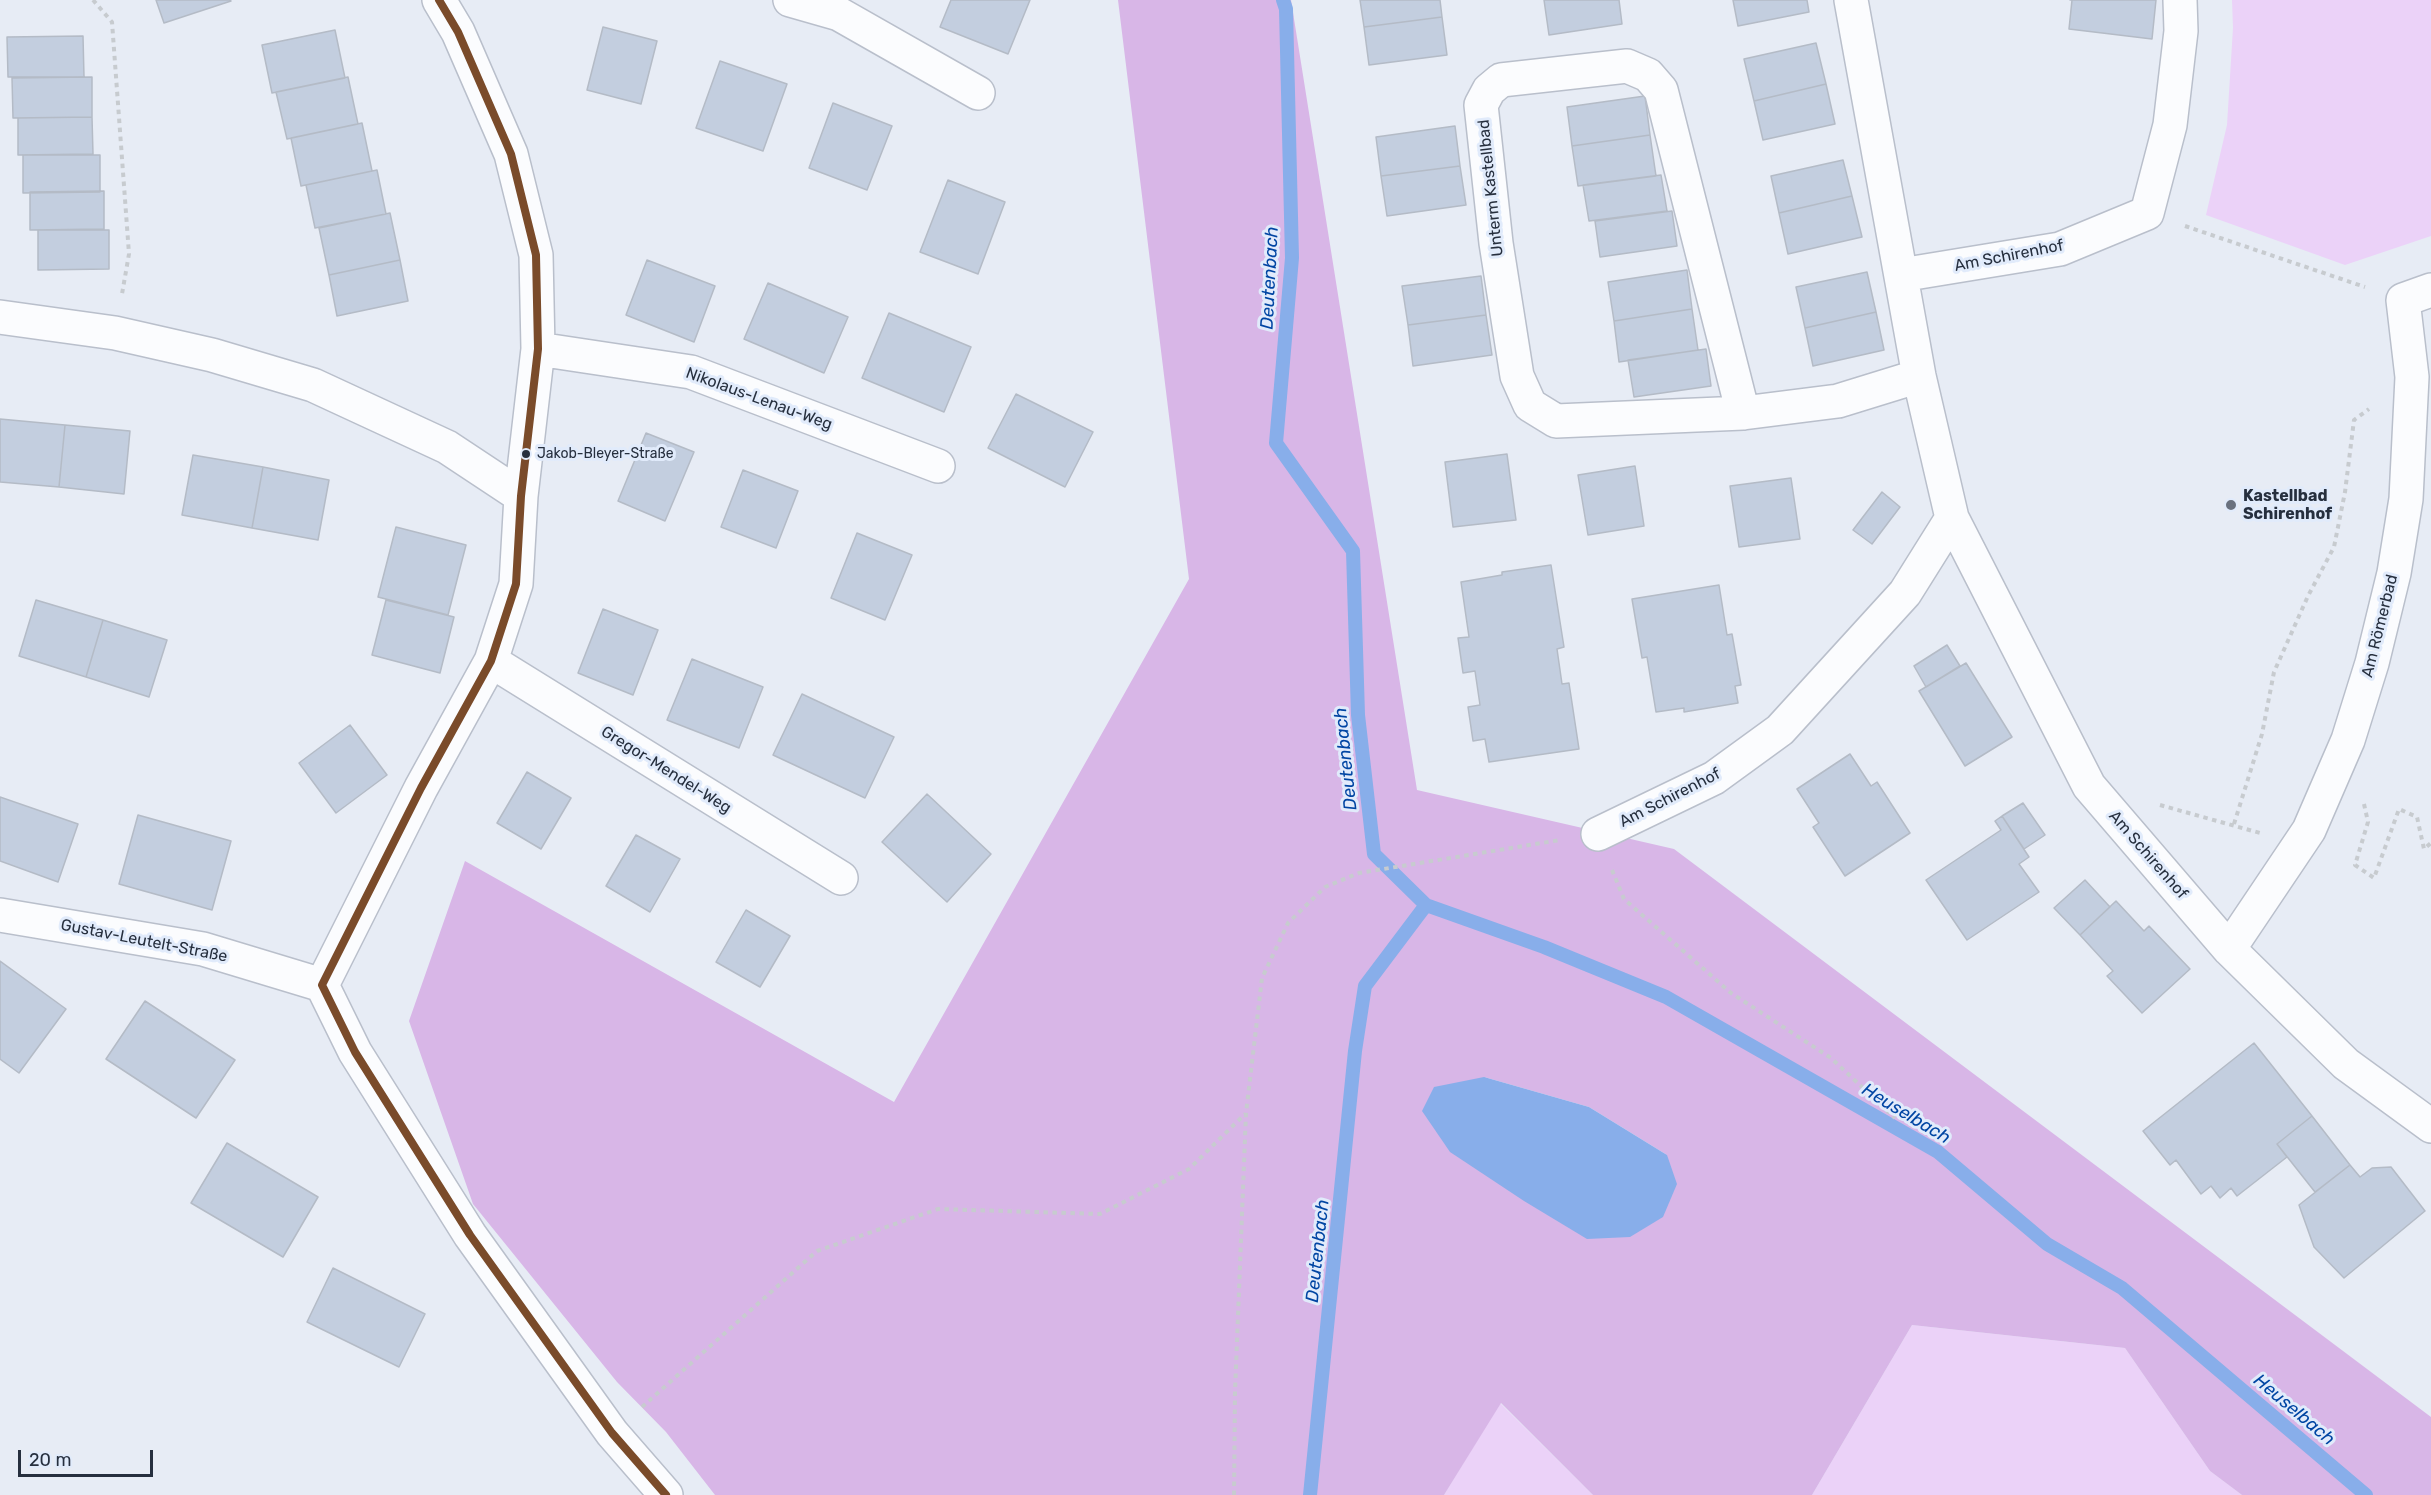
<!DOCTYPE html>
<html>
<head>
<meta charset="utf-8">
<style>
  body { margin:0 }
  #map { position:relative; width:2431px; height:1495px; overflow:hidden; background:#e7ecf5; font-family:Rubik,sans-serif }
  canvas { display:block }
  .scale { position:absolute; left:18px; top:1450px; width:135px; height:27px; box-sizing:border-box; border:3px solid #262f3e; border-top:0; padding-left:8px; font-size:18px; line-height:21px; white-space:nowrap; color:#262f3e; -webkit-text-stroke:4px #e1ebfb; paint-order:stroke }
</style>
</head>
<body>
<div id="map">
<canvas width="2431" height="1495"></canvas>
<div class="scale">20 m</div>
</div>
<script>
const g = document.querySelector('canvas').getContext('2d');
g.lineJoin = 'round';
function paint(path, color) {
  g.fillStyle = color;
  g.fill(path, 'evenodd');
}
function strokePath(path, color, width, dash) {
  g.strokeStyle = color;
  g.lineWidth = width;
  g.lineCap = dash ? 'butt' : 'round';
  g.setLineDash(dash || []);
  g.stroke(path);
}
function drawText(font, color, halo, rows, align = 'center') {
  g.font = font + ' Rubik,sans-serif';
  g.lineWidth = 6;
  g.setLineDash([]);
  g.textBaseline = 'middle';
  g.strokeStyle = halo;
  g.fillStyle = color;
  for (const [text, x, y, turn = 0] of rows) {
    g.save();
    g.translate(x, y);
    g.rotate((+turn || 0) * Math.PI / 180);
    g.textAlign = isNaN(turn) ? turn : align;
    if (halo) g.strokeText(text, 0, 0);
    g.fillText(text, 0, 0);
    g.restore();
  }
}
paint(new Path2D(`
  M2232 0H2431V236L2345 265 2206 215 2227 125 2233 28Z
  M1912 1325 2125 1348 2210 1471 2242 1495H1812Z
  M1500 1403 1593 1495H1444Z`), '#ebd2f8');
paint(new Path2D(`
  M1118 0H1291L1417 790 1674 849 2431 1417V1495H2242L2210 1471 2125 1348 1912 1325 1812 1495H1593L1501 1403 1444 1495H715L666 1432 617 1382 473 1204 409 1021 465 861 894 1102 1189 579ZM1484 1077 1589 1107 1667 1155Z`), '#d8b6e7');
paint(new Path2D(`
  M1484 1077 1589 1107 1667 1155 1677 1184 1663 1217 1630 1237 1587 1239 1524 1201 1450 1152 1422 1111 1434 1087Z`), '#88aeea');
strokePath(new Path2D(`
  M1283 0 1286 9 1292 258 1276 443 1353 551 1358 715 1374 854 1426 905 1365 986 1355 1051 1310 1495
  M1426 905 1544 947 1666 997 1938 1152 2047 1244 2122 1288 2366 1495`), '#88aeea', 14);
const building = new Path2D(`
  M156 0H230L231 1 164 23Z
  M951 0H1030L1008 54 940 27Z
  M1360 0H1440L1442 17 1364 27Z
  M1544 0H1619L1622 24 1549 35Z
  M1733 0H1807L1809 12 1738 26Z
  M2070 0H2156L2152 39 2069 29 2072 0Z
  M1442 17 1447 55 1369 65 1364 27Z
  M603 27 657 41 641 104 587 90Z
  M335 30 345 78 272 93 262 45Z
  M83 36 84 77H8L7 37Z
  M1816 43 1826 84 1754 101 1744 59Z
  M720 61 787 84 763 151 696 128Z
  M92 77V117L13 118 12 78Z
  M348 77 358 124 287 139 276 92Z
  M1826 84 1835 124 1763 140 1754 101Z
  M1645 96 1650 135 1572 146 1567 107Z
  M833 103 892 126 867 190 809 168Z
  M92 117 93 154 18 155V118Z
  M362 123 372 171 301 186 291 138Z
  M1455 126 1460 166 1381 176 1376 137Z
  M1650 135 1656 176 1578 186 1572 146Z
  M23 155H100V192L23 193Z
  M1843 160 1852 196 1779 213 1771 176Z
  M1460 166 1466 205 1387 216 1381 176Z
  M377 170 386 214 315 228 306 185Z
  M1661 175 1667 211 1589 221 1583 185Z
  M948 180 1005 202 978 274 920 252Z
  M104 191V229L30 230V192Z
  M1852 196 1862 237 1788 254 1779 213Z
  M1672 211 1677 246 1600 257 1595 221Z
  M390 213 400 260 329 275 319 228Z
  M38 230H109V269L38 270Z
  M400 260 408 301 337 316 329 275Z
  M647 260 715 286 694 342 626 315Z
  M1687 270 1692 309 1614 321 1608 282Z
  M1867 272 1876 312 1805 328 1796 287Z
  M1481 276 1486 315 1408 325 1402 286Z
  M768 283 848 317 824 373 744 339Z
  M1692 309 1698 350 1619 362 1614 321Z
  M1876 312 1884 350 1813 366 1805 328Z
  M889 313 971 347 944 412 862 378Z
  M1486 315 1492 355 1413 366 1408 325Z
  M1706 349 1711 386 1634 397 1628 360Z
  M1016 394 1093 432 1065 487 988 448Z
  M0 419 65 425 59 487 0 482Z
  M65 425 130 431 124 494 59 487Z
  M646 433 694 452 665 521 618 501Z
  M1507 454 1516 520 1453 527 1445 462Z
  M193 455 263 467 252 528 182 515Z
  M1635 466 1644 526 1588 535 1578 475Z
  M263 467 329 480 318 540 252 528Z
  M743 470 798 491 776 548 721 527Z
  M1791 478 1800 539 1739 547 1730 486Z
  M1882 492 1900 507 1872 544 1853 530Z
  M396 527 466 545 448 615 378 597Z
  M857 533 912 555 885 620 831 598Z
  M1551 565 1564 647 1557 649 1562 684 1569 683 1579 749 1489 762 1485 739 1473 741 1468 707 1480 705 1475 671 1463 673 1458 638 1469 637 1461 582 1502 575V572Z
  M1719 585 1727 635 1732 634 1741 685 1735 686 1738 703 1684 712V708L1656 712 1647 657 1642 658 1632 599Z
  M36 600 103 620 86 677 19 656Z
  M386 600 454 617 440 673 372 655Z
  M603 609 658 630 633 695 578 673Z
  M103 620 167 640 149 697 86 677Z
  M1947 645 1960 666 1926 687 1914 666Z
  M692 659 763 687 739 748 667 720Z
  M1966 663 2012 737 1965 766 1919 691Z
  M802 694 894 737 865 798 773 755Z
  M350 725 387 775 336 813 299 763Z
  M1850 754 1871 786 1877 782 1910 833 1845 876 1813 827 1819 823 1797 789Z
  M527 772 571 798 541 849 497 823Z
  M927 794 991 854 947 902 882 842Z
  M0 797 78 824 58 882 0 861Z
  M2023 803 2045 835 2024 849 2002 816Z
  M138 815 231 841 212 910 119 884Z
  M2002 816 2029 857 2019 864 2039 892 1967 940 1926 880 2001 830 1995 821Z
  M636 835 680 859 650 912 606 886Z
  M2085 880 2110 907 2080 935 2054 908Z
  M2116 901 2144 931 2149 926 2190 969 2142 1013 2107 976 2113 971 2080 935Z
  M746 910 790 936 760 987 716 962Z
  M0 961 66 1009 19 1073 0 1059Z
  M145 1001 235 1060 196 1118 106 1059Z
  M2254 1043 2312 1116 2277 1144 2287 1157 2237 1196 2231 1188 2220 1198 2211 1186 2201 1194 2176 1160 2170 1165 2143 1131Z
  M2312 1116 2350 1165 2315 1192 2277 1144Z
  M227 1143 318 1197 283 1257 191 1203Z
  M2350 1165 2360 1177 2372 1168 2391 1167 2425 1211 2344 1278 2314 1247 2299 1205Z
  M333 1268 425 1314 399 1367 307 1322Z`);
paint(building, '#c3cedf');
strokePath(building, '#b4bbc6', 1.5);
const minor = new Path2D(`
  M439 0 458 32 511 154 536 255 538 349 521 496 516 584 491 661 421 788 322 985 355 1052 470 1235 612 1433 666 1495
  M790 0 839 14 978 93
  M1851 0 1919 376 1952 518 2089 786 2229 949 2346 1064 2431 1126
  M1901 275 2060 249 2147 213 2170 125 2181 31 2180 0
  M0 317 115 333 212 355 313 385 447 447 521 496
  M538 349 691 372 938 466
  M1743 413 1661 90 1648 75 1627 66 1501 80 1489 90 1481 105 1496 243 1517 376 1530 405 1556 421 1743 413 1838 401 1919 376
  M491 661 841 878
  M1598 834 1714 778 1780 730 1905 593 1952 518
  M0 915 203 949 322 985
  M2229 949 2309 830 2348 740 2372 663 2394 573 2406 499 2412 377 2403 300 2431 290`);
strokePath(minor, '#b9bfcb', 36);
strokePath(new Path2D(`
  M93 0 112 22 129 254 122 294
  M2185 226 2365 287
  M2364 804 2368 822 2355 865 2374 878 2399 809 2417 817 2424 849 2431 843
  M2160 805 2260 833
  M2234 824 2262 734 2274 672 2308 596 2334 547 2345 492 2354 420 2369 409
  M1612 870 1624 899 1731 993 1831 1058 1895 1118
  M642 1407 817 1251 938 1209 1100 1214 1189 1169 1245 1114
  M1234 1495 1235 1392 1246 1113 1262 978 1288 923 1325 887 1359 873 1560 840`), '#c7cbcf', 4, [4.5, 4.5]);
strokePath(minor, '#fbfcfe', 33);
strokePath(new Path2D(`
  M439 0 458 32 511 154 536 255 538 349 521 496 516 584 491 661 421 788 322 985 355 1052 470 1235 612 1433 666 1495`), '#7a4b2a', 8);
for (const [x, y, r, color] of [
  [526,454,5,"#262f3e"],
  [2231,505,6,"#6a717e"]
]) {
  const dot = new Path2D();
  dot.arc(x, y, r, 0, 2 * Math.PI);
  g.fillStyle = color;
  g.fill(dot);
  strokePath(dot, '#e1ebfb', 2);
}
drawText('14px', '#262f3e', '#e1ebfb', [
  ["Jakob-Bleyer-Straße",537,454]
], 'left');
drawText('16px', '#262f3e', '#e1ebfb', [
  ["Unterm Kastellbad",1491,188,-96],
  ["Am Schirenhof",2009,256,-11],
  ["Nikolaus-Lenau-Weg",759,399,20],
  ["Am Römerbad",2380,626,-76],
  ["Gregor-Mendel-Weg",666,770,32],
  ["Am Schirenhof",1670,798,-27],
  ["Am Schirenhof",2148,855,49],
  ["Gustav-Leutelt-Straße",144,941,11]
]);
drawText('bold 16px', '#262f3e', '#e1ebfb', [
  ["Kastellbad",2243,496],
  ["Schirenhof",2243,514]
], 'left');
drawText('italic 18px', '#0045a3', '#e1ebfb', [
  ["Deutenbach",1270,278,-87],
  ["Deutenbach",1346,759,-96],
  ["Heuselbach",1906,1114,31],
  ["Deutenbach",1318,1251,-84],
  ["Heuselbach",2294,1410,40]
]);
</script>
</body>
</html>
